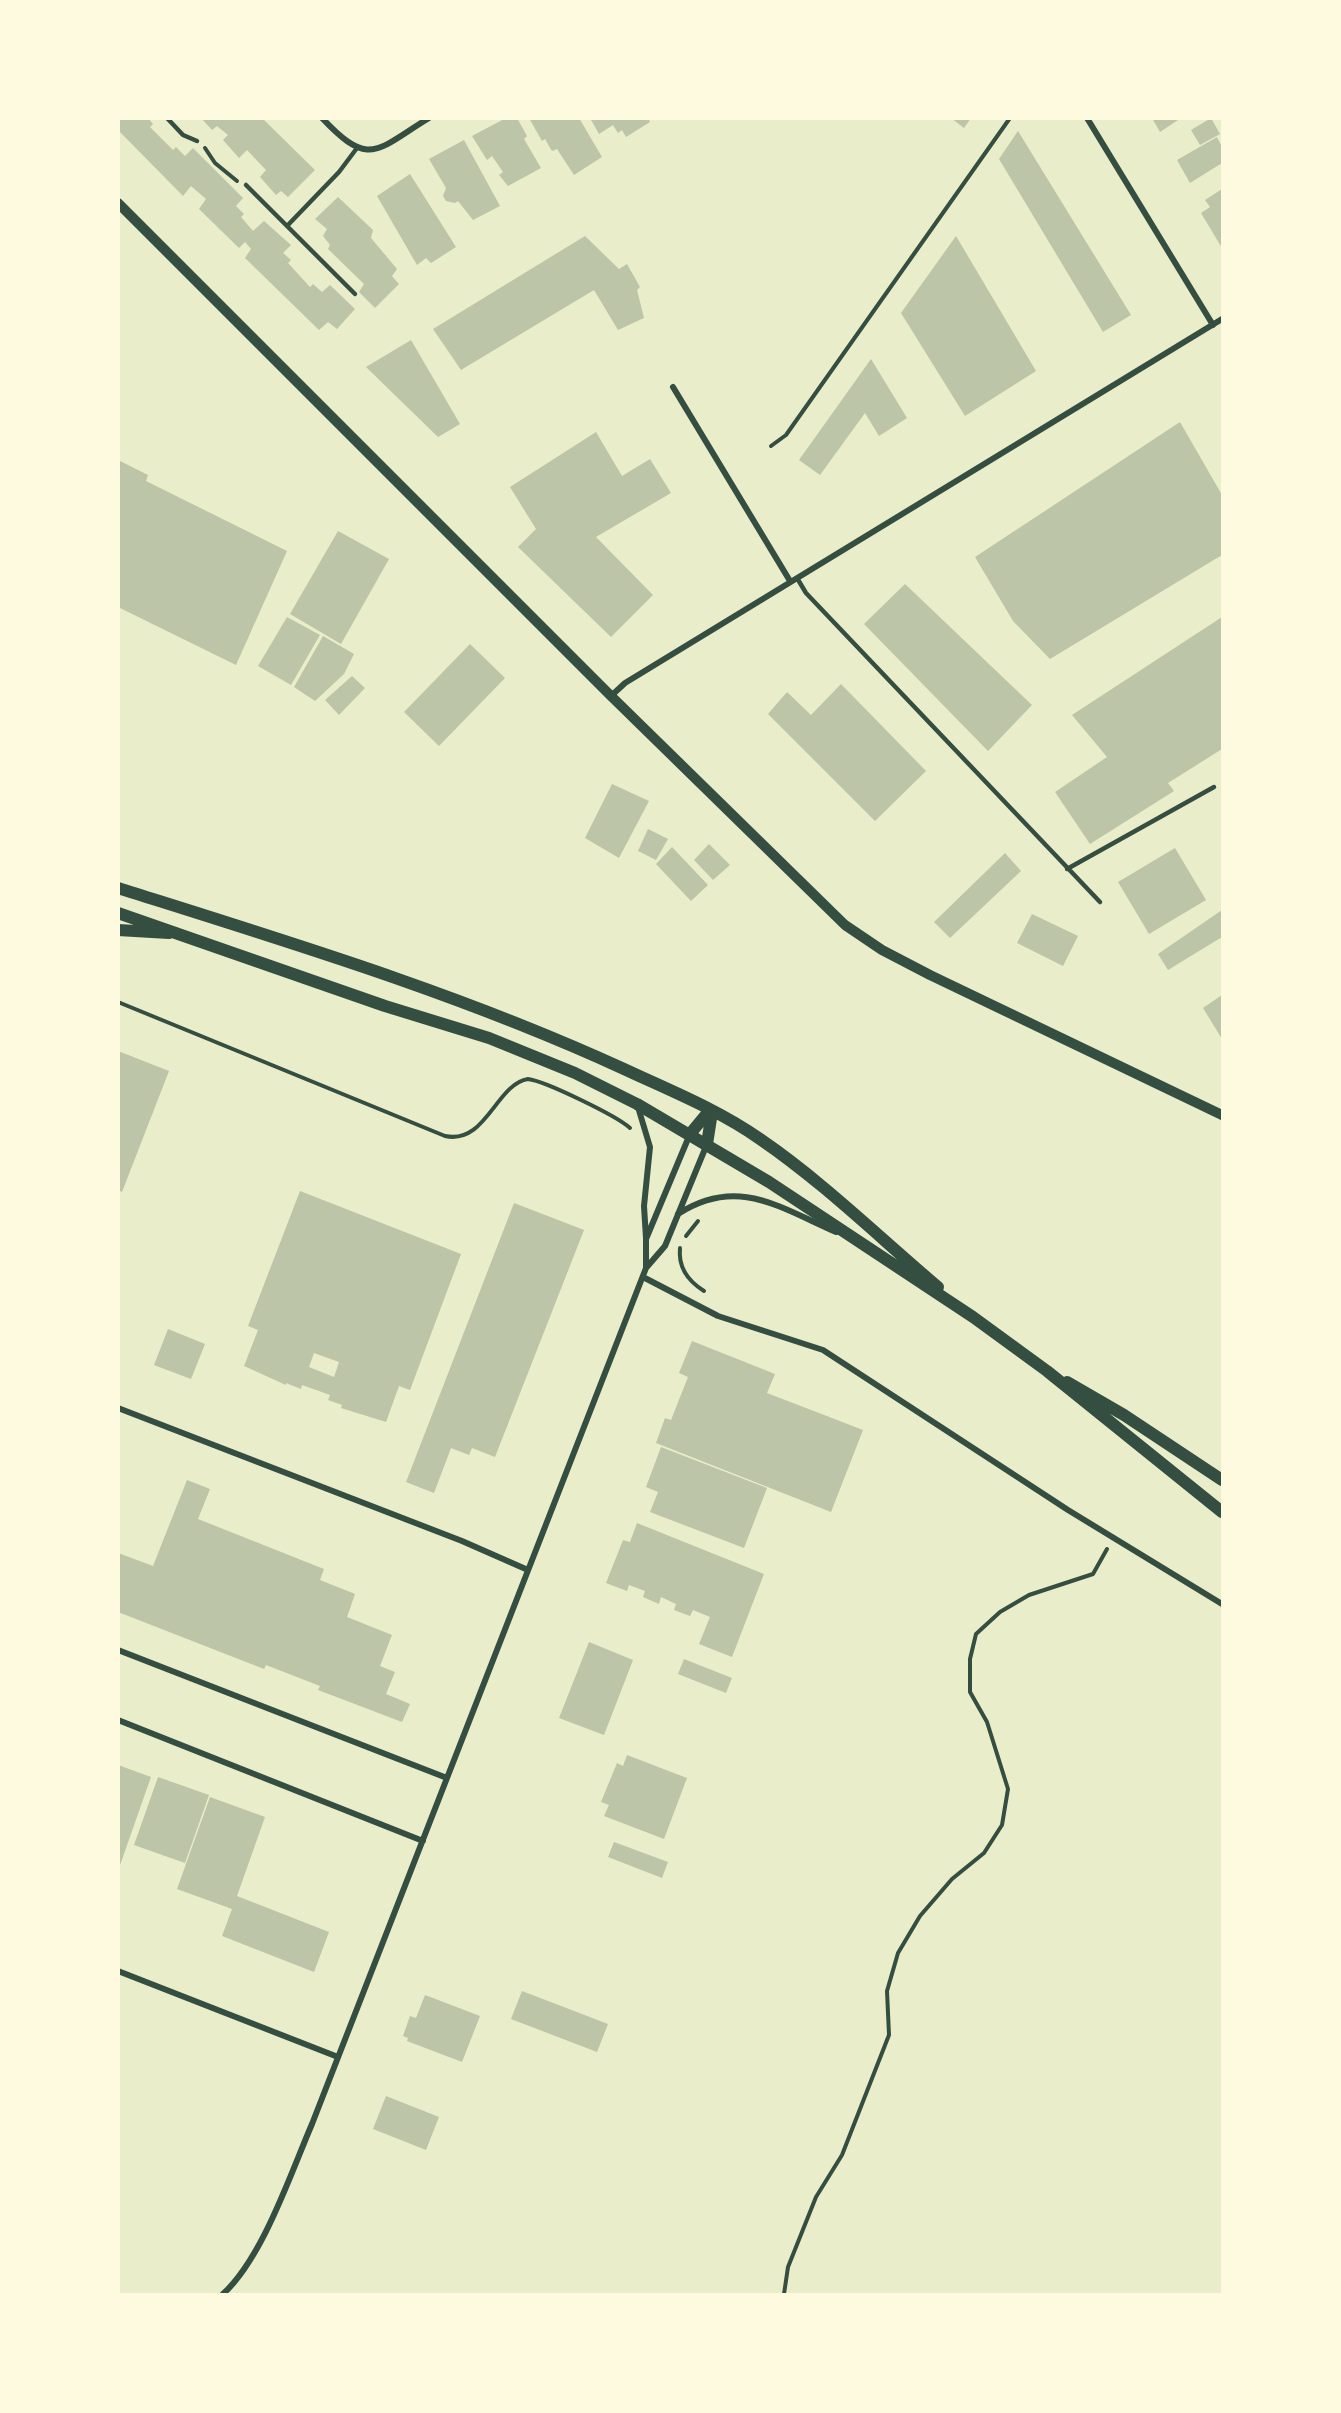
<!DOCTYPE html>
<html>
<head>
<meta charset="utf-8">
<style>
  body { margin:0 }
  #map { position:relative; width:1341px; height:2413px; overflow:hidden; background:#e9edc9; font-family:"Nunito Sans",sans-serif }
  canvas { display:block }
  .frame { position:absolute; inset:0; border:120px solid #fefae0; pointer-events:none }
</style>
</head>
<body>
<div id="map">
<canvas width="1341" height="2413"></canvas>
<div class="frame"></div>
</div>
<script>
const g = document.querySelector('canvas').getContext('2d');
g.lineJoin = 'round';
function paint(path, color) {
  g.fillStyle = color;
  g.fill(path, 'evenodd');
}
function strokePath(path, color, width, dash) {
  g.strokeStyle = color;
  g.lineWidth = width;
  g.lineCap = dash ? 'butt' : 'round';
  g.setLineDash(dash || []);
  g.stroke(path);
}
paint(new Path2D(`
  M118 118H148L153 124 150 127 173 150 176 147 185 156 193 148 243 198 236 206 244 214 241 217 253 231 264 221 291 245 283 253 291 260 288 263 310 287 313 284 322 292 330 285 355 309 337 329 328 322 319 330 245 258 251 249 245 242 239 248 199 209 206 199 191 186 183 196 118 130Z
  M201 118H262L315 170 288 197 281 191 276 195 260 177 266 170 247 150 239 158 223 140 228 135 217 126 212 130Z
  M506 118H517L527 136 524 139 541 168 508 186 499 175 503 172 492 156 487 160 472 136Z
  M529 118H579L602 157 574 175 557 149 552 151 545 139 542 141Z
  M590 118H648L650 122 626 137 622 130 618 133 613 125 599 134Z
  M951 118H971L964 128Z
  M1152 118H1181L1160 132Z
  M1211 118 1220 134 1200 145 1191 130Z
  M1018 131 1131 315 1103 332 999 159Z
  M1217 137 1222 147V163L1190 183 1177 160Z
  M464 140 500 206 473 220 458 201 455 203 446 201 443 196 446 188 429 159Z
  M410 174 456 247 431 263 426 258 417 265 377 196Z
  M1222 189V248L1201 213 1210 207 1205 200Z
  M338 197 373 230 371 238 397 269 392 276 399 284 375 308 359 292 364 284 328 249 330 245 323 236 327 229 315 219Z
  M585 236 619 269 627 264 640 287 637 290 644 318 618 330 594 290 461 370 433 329Z
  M956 236 1036 371 965 416 901 313Z
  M411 340 460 424 438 437 366 367Z
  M871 359 907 418 879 436 865 413 820 475 799 460Z
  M1180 422 1222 495V555L1050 659 1013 621 975 557Z
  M596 432 622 476 650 459 671 493 596 537 653 595 611 637 518 547 536 529 510 487Z
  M118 460 148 475 146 481 287 551 236 665 118 607Z
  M338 531 389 559 341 644 290 614Z
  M905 584 1032 705 988 751 864 624Z
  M287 617 320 635 291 685 258 666Z
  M1222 617V749L1168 783 1174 791 1090 844 1055 792 1107 757 1072 715Z
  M323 636 354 654 344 674 315 701 294 687Z
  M470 644 505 678 439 746 404 712Z
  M352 676 365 688 339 715 325 700Z
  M841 684 926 771 875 821 768 714 787 692 811 715Z
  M612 784 649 801 619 858 585 838Z
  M648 829 668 839 656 860 638 851Z
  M709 844 730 865 713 880 694 860Z
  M672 847 708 885 691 901 656 864Z
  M1175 848 1206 900 1149 934 1118 882Z
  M1005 853 1021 871 950 938 934 922Z
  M1222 910V937L1168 970 1158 954Z
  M1032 914 1078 936 1063 966 1017 943Z
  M1222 995V1039L1203 1008Z
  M118 1051 169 1071 122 1192 118 1190Z
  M300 1191 461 1254 410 1390 399 1386 386 1422 341 1408 342 1405 328 1400 330 1395 302 1385 301 1389 286 1383V1385L244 1366 258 1330 248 1326ZM314 1353 339 1362 334 1377 309 1367Z
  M514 1203 584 1230 495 1457 472 1448 469 1455 451 1448 434 1493 406 1482Z
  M168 1329 205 1344 191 1379 154 1365Z
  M692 1341 775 1374 767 1393 863 1430 831 1512 656 1443 665 1418 671 1420 688 1377 679 1373Z
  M661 1447 767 1488 744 1548 650 1512 658 1492 646 1487Z
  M187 1480 210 1489 198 1519 324 1569 320 1580 355 1594 347 1617 392 1635 380 1666 395 1672 386 1694 410 1704 402 1722 318 1690 320 1686 266 1665 264 1669 118 1612V1553L153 1566Z
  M637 1523 764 1574 732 1657 699 1644 710 1617 693 1610 690 1616 674 1610 676 1604 661 1597 659 1604 643 1597 645 1591 629 1585 627 1591 606 1583 623 1540 630 1542Z
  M589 1642 633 1660 604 1735 559 1718Z
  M684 1659 732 1678 726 1693 678 1674Z
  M627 1755 687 1778 664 1839 604 1816 609 1805 601 1802 617 1763 623 1766Z
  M118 1765 151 1777 119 1868H118Z
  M158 1777 209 1795 185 1863 134 1845Z
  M210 1797 265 1817 237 1896 329 1932 314 1972 222 1936 232 1909 177 1889Z
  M614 1842 668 1862 662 1878 608 1857Z
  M522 1991 608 2024 597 2052 511 2019Z
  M425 1995 480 2016 462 2062 407 2041 408 2038 403 2036 410 2016 416 2018Z
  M386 2096 439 2117 426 2150 373 2129Z`), '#bcc5a7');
strokePath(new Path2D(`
  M205 148 215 163 237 181
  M771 446 786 435 1010 118
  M118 1002 445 1136C486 1145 496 1084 528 1079 545 1081 617 1116 630 1128
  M686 1236 698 1221
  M680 1248C678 1267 688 1281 704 1291
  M784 2294 788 2267 816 2197 842 2155 889 2035 887 1991 898 1953 920 1916 952 1879 984 1853 1002 1825 1008 1789 987 1722 970 1692V1659L976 1634 1000 1612 1029 1595 1093 1574 1107 1549`), '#344e41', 4);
strokePath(new Path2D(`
  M167 118 183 135 197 141
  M246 185 355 294
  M287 226 339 172 357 148
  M797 578 806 593 1100 902
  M1067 869 1214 787`), '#344e41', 4.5);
strokePath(new Path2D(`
  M322 118C370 169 376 150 429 118
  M1087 118 1213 325
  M673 387 790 581
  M611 696 625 683 1222 319
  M638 1107 650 1147 644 1206 646 1238
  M678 1214C737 1176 779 1207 836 1232
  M646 1268V1239L690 1134
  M643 1277 718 1316 823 1350 1068 1510 1222 1604
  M118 1408 462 1541 528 1570
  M118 1650 447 1778
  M118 1720 423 1841
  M118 1971 338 2057
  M223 2294C263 2257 290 2175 312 2124L646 1268 665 1246 707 1144`), '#344e41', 6);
strokePath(new Path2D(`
  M118 203 611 696 845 925 882 950 930 975 1222 1115`), '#344e41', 10);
strokePath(new Path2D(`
  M118 888C289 942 461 994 624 1069 669 1090 719 1110 760 1139 823 1182 880 1238 938 1287
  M118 913 385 1006 489 1038 575 1073 637 1104 769 1182 973 1317 1047 1371 1222 1512
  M118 930 169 933
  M690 1134 709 1111
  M707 1144 712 1112
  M1067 1382 1124 1415 1222 1480`), '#344e41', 12);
</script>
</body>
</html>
